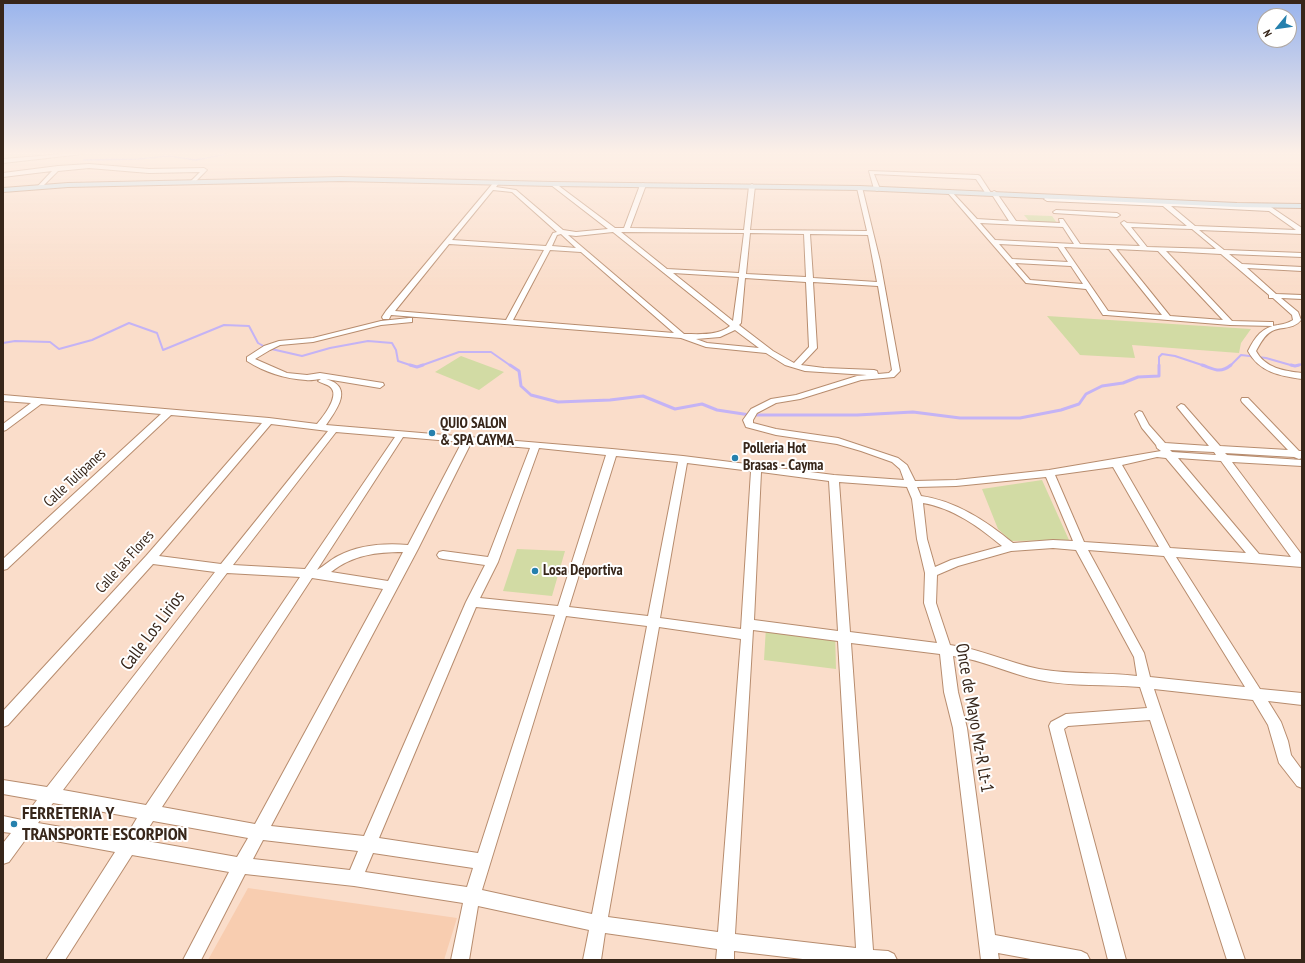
<!DOCTYPE html>
<html>
<head>
<meta charset="utf-8">
<style>
  body { margin:0 }
  #map { position:relative; width:1305px; height:963px; overflow:hidden; background:#faddca; font-family:"PT Sans Narrow",sans-serif }
  canvas { display:block }
  .frame { position:absolute; inset:0; border:4px solid #37261a; pointer-events:none }
  .north { position:absolute; left:1257px; top:8px; width:40px; height:40px; box-sizing:border-box; background:#fff; border:1px solid #afa8a3; border-radius:50%; rotate:241deg; font-size:11px; font-weight:700; line-height:16px; text-align:center; color:#37261a }
  .north::after { content:''; display:block; margin:auto; width:14px; height:18px; background:#2580ad; clip-path:polygon(50% 0,100% 100%,50% 72%,0 100%) }
</style>
</head>
<body>
<div id="map">
<canvas width="1305" height="963"></canvas>
<div class="frame"></div>
<div class="north">N</div>
</div>
<script>
const g = document.querySelector('canvas').getContext('2d');
g.lineJoin = 'round';
function paint(path, color) {
  g.fillStyle = color;
  g.fill(path, 'evenodd');
}
function strokePath(path, color, width, dash) {
  g.strokeStyle = color;
  g.lineWidth = width;
  g.lineCap = dash ? 'butt' : 'round';
  g.setLineDash(dash || []);
  g.stroke(path);
}
function drawText(font, color, halo, rows, align = 'center') {
  g.font = font + ' "PT Sans Narrow",sans-serif';
  g.lineWidth = 4;
  g.setLineDash([]);
  g.textBaseline = 'middle';
  g.strokeStyle = halo;
  g.fillStyle = color;
  for (const [text, x, y, turn = 0] of rows) {
    g.save();
    g.translate(x, y);
    g.rotate((+turn || 0) * Math.PI / 180);
    g.textAlign = isNaN(turn) ? turn : align;
    if (halo) g.strokeText(text, 0, 0);
    g.fillText(text, 0, 0);
    g.restore();
  }
}
paint(new Path2D(`
  M248 888 457 918 444 960H208Z`), '#f8cdb0');
paint(new Path2D(`
  M1024 215 1052 216 1057 223 1029 221Z
  M1047 316 1251 329 1241 343 1239 353 1132 345 1135 358 1080 355Z
  M461 356 504 372 479 390 435 372Z
  M1042 480 1069 540 1011 541 998 529 982 489Z
  M517 549 565 551 552 596 503 591Z
  M766 627 835 630 836 669 764 660Z`), '#d2dba4');
strokePath(new Path2D(`
  M84 160 138 159 169 156 196 160 227 154`), '#c4b3f5', 1.5);
strokePath(new Path2D(`
  M3 343 15 341 50 342 59 349 92 340 129 323 157 333 163 350 224 325 249 326 258 343 267 348 302 356 330 348 368 341 392 343 396 350 398 361 413 366
  M420 366 459 352H491L511 366
  M1159 366V357L1162 354 1175 356 1205 366
  M1230 366 1241 355 1266 358 1294 366
  M1296 366 1302 364`), '#c4b3f5', 2);
strokePath(new Path2D(`
  M410 365 417 367 423 365
  M510 365 519 371 521 386 531 395 558 402 610 400 643 396 675 409 702 404 717 410 750 415H857L913 412 960 418H1020L1061 410 1079 404 1086 394 1102 386 1123 383 1138 377 1159 376V365
  M1202 365C1214 369 1220 374 1231 365
  M1291 365 1295 366 1299 365`), '#c4b3f5', 3);
const minor = new Path2D(`
  M63 154H83L3 163V159Z
  M89 164 149 169 204 168 207 170 193 184 190 182 200 172 149 173 89 168 58 171 40 189 37 187 52 171 3 177V173L58 166Z
  M869 171 978 175 980 176 991 193 986 194 976 179 874 174 880 189 877 191 874 189Z
  M494 182 499 183 496 187 516 190 563 230 576 232 608 229 551 185V183H555L615 228H624L640 185 643 183 646 185 630 228 744 230 749 186 752 184 755 186 750 230 867 231 857 188 862 187 880 261 900 371 894 377 861 380 800 399 776 403 757 413 753 420V423L776 429 838 438 898 458 907 465 915 481 956 480 1049 470 1161 451 1157 448 1156 445 1142 428 1135 414 1139 411 1142 412 1149 425 1165 443 1209 446 1177 407 1181 404 1184 405 1220 446 1288 450 1242 402 1241 400 1242 398H1248L1299 451H1302V458L1299 459 1294 457 1225 453 1227 455 1302 460V466L1232 462 1302 555V567L1176 557 1260 689 1302 693V705L1268 701 1281 722 1288 741 1291 755 1302 770V788L1297 786 1279 763 1268 725 1253 700 1154 689 1245 960H1227L1150 720 1068 726 1064 729 1126 960H1108L1049 726 1051 722 1066 714 1147 708 1140 687C1106 684 1072 687 1039 680 1010 674 983 660 953 656L958 692 967 728 995 935 1081 951 1087 954 1090 960H1036L998 953 999 960H981L953 728 944 692 940 654 851 643 873 950 888 951 894 954 897 960H811L734 951V960H716L717 949 605 933 601 960H583L589 930 478 906 469 960H451L463 903 354 886 245 874 201 960H183L229 872 132 855 65 960H46L115 852 28 836 9 862 3 864V843L11 833 3 832V816L22 820 37 800 3 794V780L47 787 215 572 153 564 8 725 3 727V711L146 556 262 423 171 415 7 569 3 570V559L161 414 41 404 6 430 3 431V424L31 403 3 401V395L269 418 317 424C323 417 338 398 332 389 329 384 322 384 318 381L321 379C316 379 311 381 306 380 286 379 264 372 247 361V357L264 346 279 341 313 338 381 321 409 318H412V322L381 325 313 342 280 345 270 350 255 359 287 373 307 375 320 373 383 383 384 385 380 388 326 379C354 387 337 409 326 425L612 449 683 456 834 475 904 480 900 469 892 462 861 451 837 444 776 435 746 427 743 420 751 409 771 399 796 395 857 376 867 375 805 371 785 365 766 353 706 347 681 338 391 315 389 319H383L382 317 386 311ZM493 190 512 192 557 232 553 233 546 246 452 240ZM613 232 730 326C717 336 700 334 684 334L568 235 576 236ZM621 232 744 233 739 273 667 269ZM750 233 804 234 806 277 746 274ZM561 234 576 248 552 246 557 235ZM810 234 868 235 877 282 813 278ZM449 244 544 250 506 320 395 311ZM550 250 581 252 674 333 513 320ZM673 273 739 277 733 321ZM745 278 806 282 809 347 794 363 773 351 739 325 741 323ZM813 282 878 286 892 370 889 373 878 374 877 371 874 370 824 368 801 365 817 348ZM735 330 759 348 707 343 696 339 720 337ZM271 424 328 431 221 564 159 556ZM336 432 395 437 305 569 233 565ZM403 437 462 442 408 545C384 543 359 545 338 556 330 560 324 566 317 570ZM471 443 530 448 488 557 443 551 439 552 437 555 439 558 443 559 485 565 466 602 364 836 271 826 418 549ZM539 448 606 455 558 606 480 598 498 562ZM1170 450 1214 452 1216 455 1172 452ZM616 456 678 462 648 616 569 607ZM1157 457 1166 458 1246 553 1170 548 1122 465ZM1178 458 1221 461 1291 557 1259 554ZM687 463 751 471 741 629 660 618ZM1113 467 1159 547 1084 542 1055 475ZM761 472 829 481 838 631 754 620ZM1046 477 1073 541 1053 540 1013 543C986 521 956 501 921 496L917 487 956 486ZM839 482 907 487 912 499 917 539 925 573 924 603 937 643 850 632ZM923 503C953 508 979 527 1002 546L951 560 935 567 927 539ZM1053 548 1076 550 1134 657 1137 676C1105 672 1071 675 1039 669 1009 663 981 649 950 645L936 603 937 575 958 566 1011 551ZM1088 550 1164 556 1245 687 1150 677 1144 653ZM403 552 388 581 331 572C353 555 376 552 403 552ZM227 573 300 577 146 805 63 790ZM312 578 383 589 255 824 162 807ZM476 607 555 615 478 853 379 838ZM566 616 647 626 592 914 482 890ZM659 627 741 639 718 932 608 917ZM753 630 838 641 856 948 735 934ZM53 803 137 818 125 838 38 823ZM153 821 248 838 237 857 141 840ZM263 840 358 851 350 870 253 859ZM373 853 473 868 467 887 365 872Z
  M950 190 977 219 1009 221 991 193 994 191 996 192 1016 221 1060 223 1059 219H1063L1080 244 1140 246 1121 223 1124 221 1127 223 1187 226 1163 206 1047 201 1044 199 1045 198 1159 202 1162 200 1166 203 1264 207V205H1268L1302 228V234L1199 230 1224 250 1302 253V257L1229 254 1242 264 1302 267V271L1247 268 1276 294 1302 295V299L1281 298 1298 312 1301 320C1293 330 1282 326 1272 331 1264 335 1260 344 1256 351 1265 368 1284 371 1302 373V379C1280 376 1259 372 1248 351 1255 337 1262 327 1278 325 1284 324 1288 323 1293 320L1292 315 1273 298H1269V295L1221 254 1166 251 1232 321 1270 322H1273V326L1230 325 1106 315H1103L1086 289 1026 283 948 193V191ZM1171 206 1269 211 1296 230 1195 226ZM980 223 1063 227 1074 244 995 240ZM1131 227 1192 229 1216 249 1147 247ZM999 244 1058 247 1068 262 1012 259ZM1064 247 1109 249 1162 315 1108 311ZM1116 249 1158 251 1223 320 1170 316ZM1015 263 1071 266 1083 284 1030 280Z
  M1056 210 1117 213 1120 215 1117 217 1054 213 1053 212Z`);
const secondary = new Path2D(`
  M341 177 553 182 860 186 1237 203 1302 204V208L1237 207 860 190 553 186 341 181 68 187 3 192V188L68 183Z`);
strokePath(minor, '#b78c6e', 2);
strokePath(secondary, '#b78c6e', 2);
paint(minor, '#fff');
paint(secondary, '#c8e1ef');
const sky = g.createLinearGradient(0, 0, 0, 289);
sky.addColorStop(0, '#99b4ed');
sky.addColorStop(0.53, '#fdf0e7');
sky.addColorStop(1, '#fdf0e700');
g.fillStyle = sky;
g.fillRect(0, 0, 1305, 289);
for (const [x, y, r, color] of [
  [432,433,4,"#2580ad"],
  [735,458,4,"#2580ad"],
  [535,571,4,"#2580ad"],
  [14,824,4,"#2580ad"]
]) {
  const dot = new Path2D();
  dot.arc(x, y, r, 0, 2 * Math.PI);
  g.fillStyle = color;
  g.fill(dot);
  strokePath(dot, '#fff', 1.5);
}
drawText('bold 15px', '#37261a', '#fff', [
  ["QUIO SALON",440,424],
  ["& SPA CAYMA",440,441],
  ["Polleria Hot",743,449],
  ["Brasas - Cayma",743,466],
  ["Losa Deportiva",543,571]
], 'left');
drawText('15px', '#37261a', '#fff', [
  ["Calle Tulipanes",75,478,-43],
  ["Calle las Flores",125,562,-48]
]);
drawText('18px', '#37261a', '#fff', [
  ["Calle Los Lirios",153,631,-53],
  ["Once de Mayo Mz-R Lt-1",974,718,80]
]);
drawText('bold 18px', '#37261a', '#fff', [
  ["FERRETERIA Y",22,814],
  ["TRANSPORTE ESCORPION",22,835]
], 'left');
</script>
</body>
</html>
